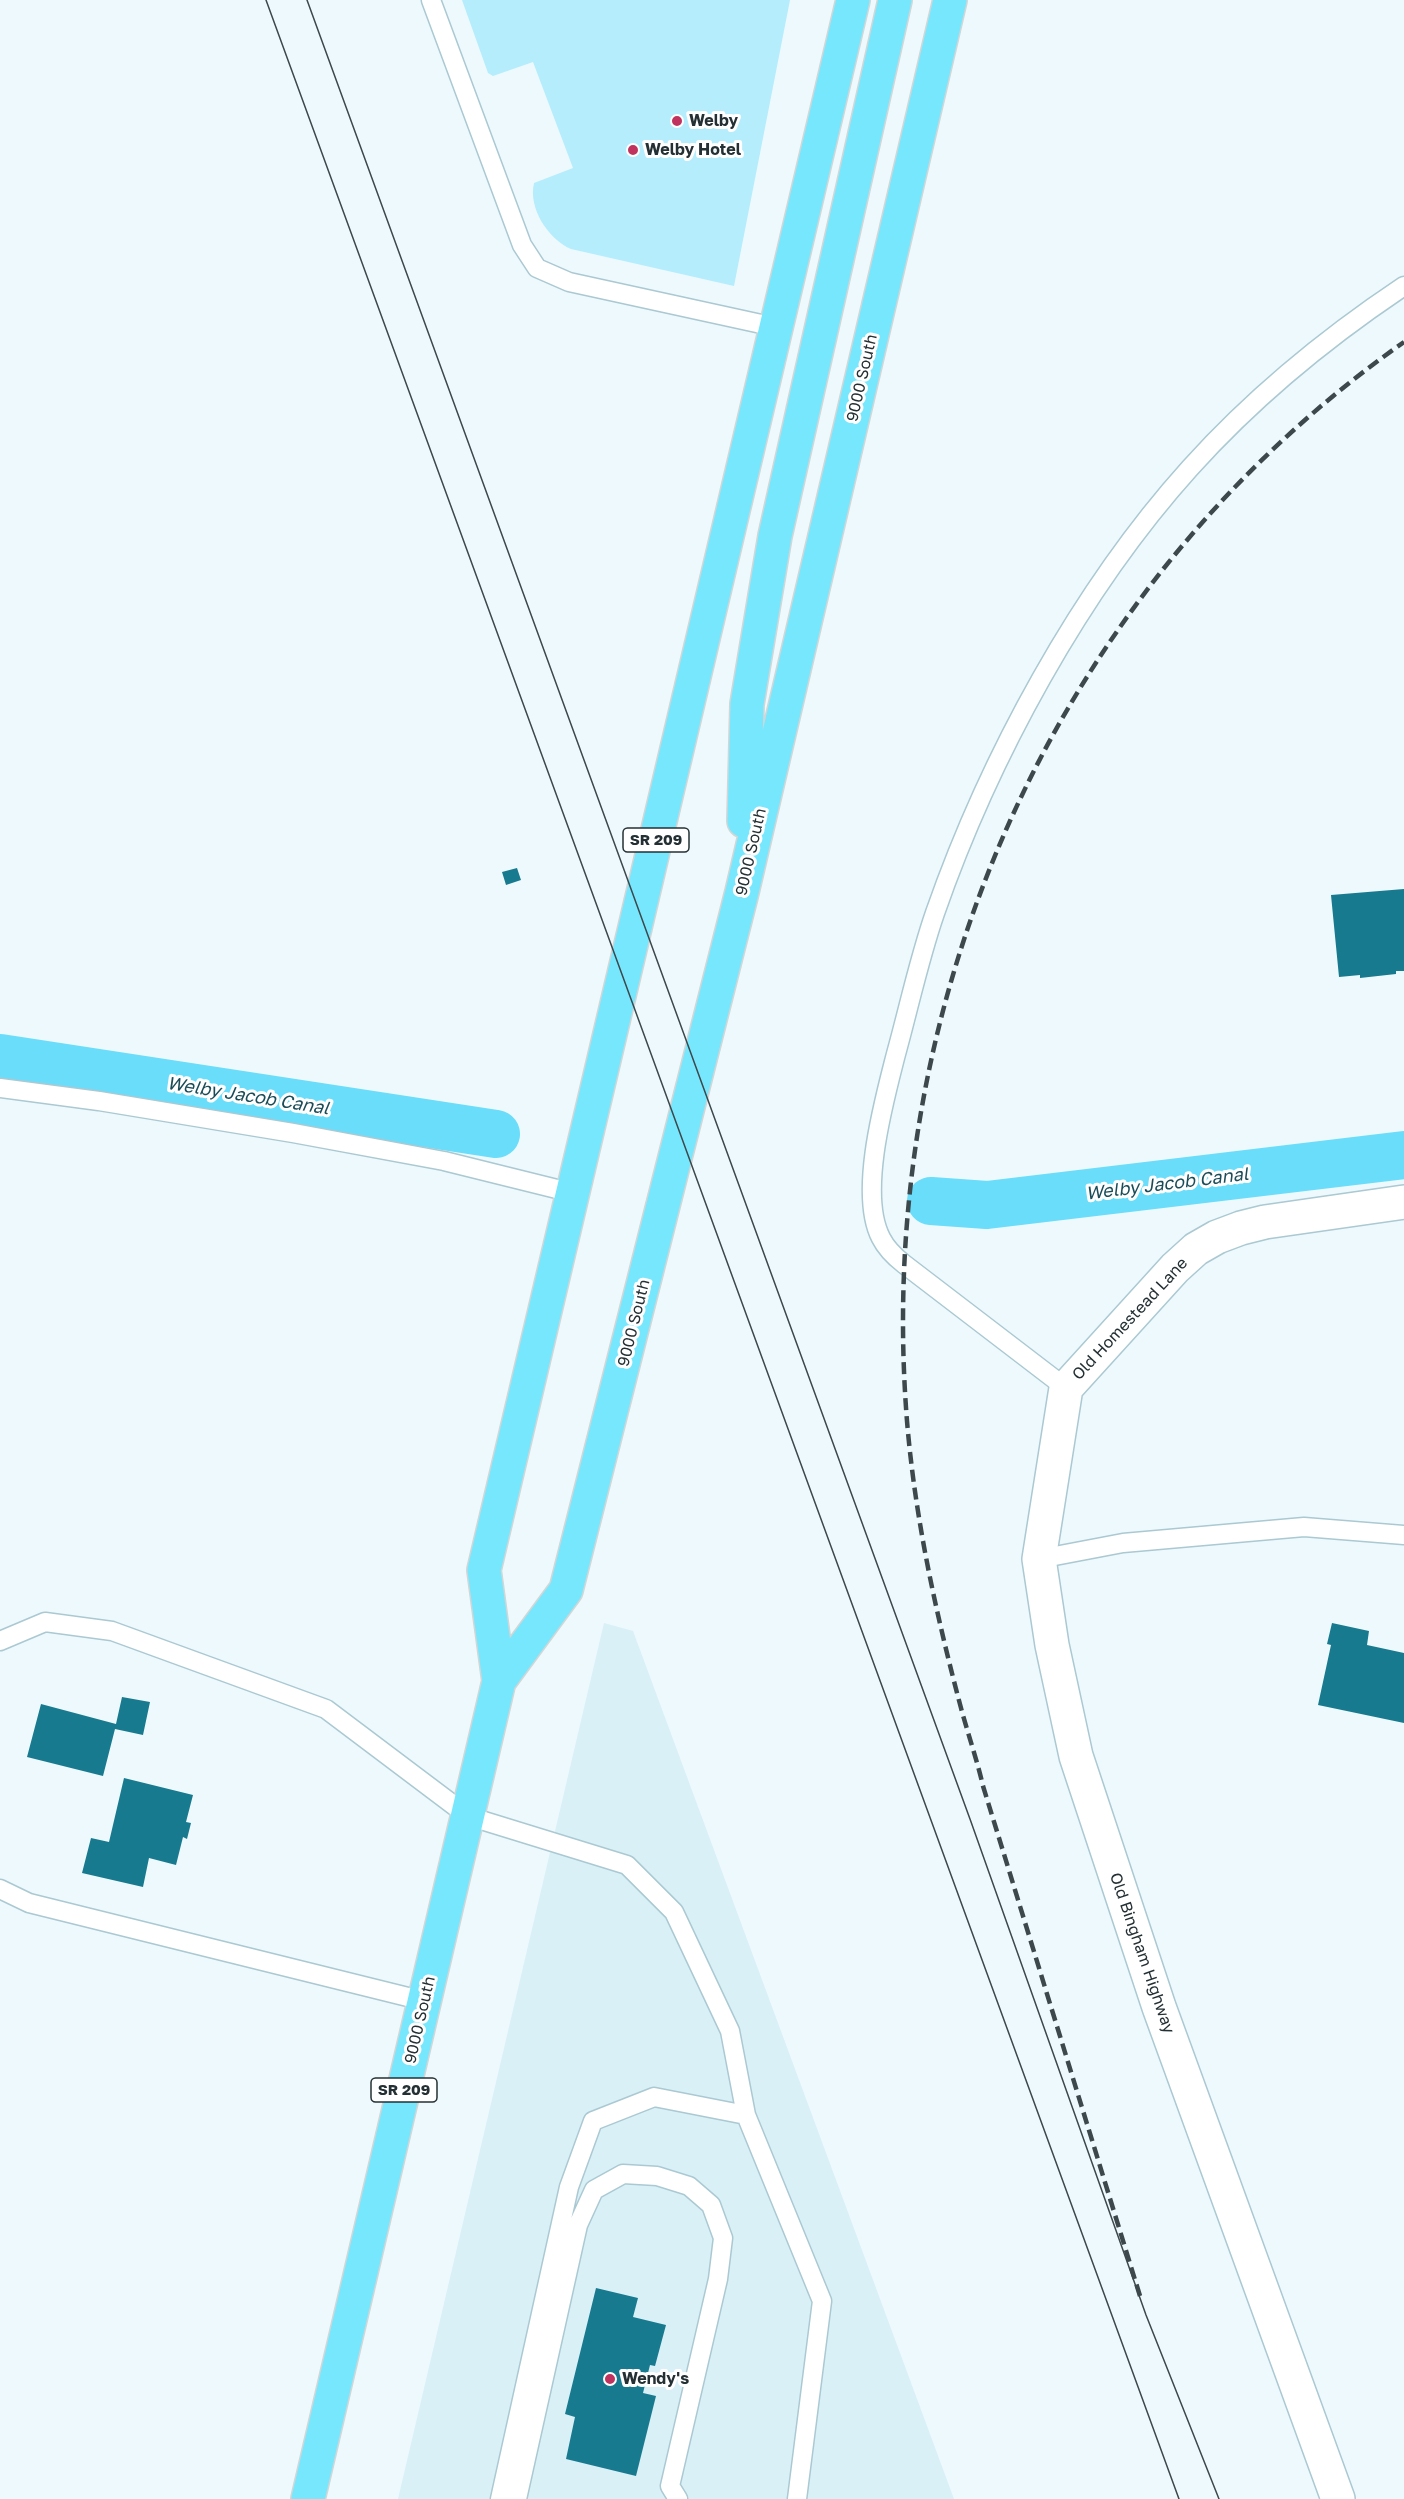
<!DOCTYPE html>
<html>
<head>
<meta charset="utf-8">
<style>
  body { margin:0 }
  canvas { display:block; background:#edf9fc }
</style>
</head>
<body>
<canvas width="1404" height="2499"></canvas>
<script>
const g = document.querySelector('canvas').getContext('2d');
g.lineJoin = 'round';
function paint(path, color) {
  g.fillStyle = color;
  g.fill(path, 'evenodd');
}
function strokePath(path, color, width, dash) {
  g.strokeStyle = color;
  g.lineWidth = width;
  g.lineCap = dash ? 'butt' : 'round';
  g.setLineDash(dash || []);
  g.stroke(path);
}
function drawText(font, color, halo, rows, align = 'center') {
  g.font = font + ' "Golos Text",sans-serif';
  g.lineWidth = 6;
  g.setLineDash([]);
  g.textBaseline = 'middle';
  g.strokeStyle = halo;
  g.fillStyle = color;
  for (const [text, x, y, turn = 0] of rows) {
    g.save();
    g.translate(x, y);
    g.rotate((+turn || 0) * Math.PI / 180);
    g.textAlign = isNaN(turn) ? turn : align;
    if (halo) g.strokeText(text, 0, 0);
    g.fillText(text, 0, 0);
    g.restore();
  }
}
paint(new Path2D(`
  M604 1623 633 1631 954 2499H398Z`), '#d9f0f7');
paint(new Path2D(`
  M462 0H790L734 286 571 249C548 239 528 208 534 183L573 168 533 62 493 76 488 73Z`), '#b5edfd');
strokePath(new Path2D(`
  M0 1058 496 1134
  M931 1201 987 1205 1404 1155`), '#6addfa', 48);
paint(new Path2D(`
  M517 868 521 880 506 885 502 872Z
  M1404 889V971H1396V974L1360 978V975L1339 977 1331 895Z
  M1332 1623 1369 1631 1367 1645 1404 1653V1723L1318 1705 1331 1645 1327 1644Z
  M122 1697 150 1702 143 1735 115 1729 103 1776 27 1757 41 1704 116 1724Z
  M124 1778 193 1795 186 1822 191 1823 187 1839 183 1837 176 1865 149 1858 143 1887 82 1873 91 1838 109 1842Z
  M596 2288 638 2298 633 2317 666 2325 655 2366 650 2365 643 2393 656 2396 636 2476 566 2459 575 2417 565 2414Z`), '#187a8f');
const service = new Path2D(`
  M431 0 522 245 537 268 569 282 775 327
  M0 1088 99 1101 293 1133 444 1161 573 1193
  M1066 1388 904 1264C895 1257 886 1248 881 1238 858 1194 884 1101 896 1054 909 1007 919 959 935 913 989 758 1080 590 1190 468 1253 398 1326 338 1404 286
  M1039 1559 1123 1543 1304 1527 1404 1535
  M0 1641 45 1622 112 1631 326 1709 468 1816 627 1865 674 1912 730 2031 746 2115
  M0 1889 29 1903 424 2001
  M500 2499 569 2187 593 2121 654 2097 746 2115 822 2301 797 2499
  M517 2499 578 2225 594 2190 623 2174 657 2176 689 2186 711 2205 723 2238 718 2279 670 2486 678 2499`);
const minor = new Path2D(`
  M1338 2499 1159 2007 1076 1756 1052 1645 1039 1559 1066 1388 1175 1268 1196 1249 1217 1237 1241 1228 1265 1222 1404 1202`);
const primary = new Path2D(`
  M744 821 747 704 775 536 895 0
  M499 1681 566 1590 742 892 950 0
  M308 2499 499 1681 484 1570 853 0`);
strokePath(service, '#abc9d2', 21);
strokePath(minor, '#abc9d2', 36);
strokePath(primary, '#d3d6d6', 36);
strokePath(service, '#fff', 18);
strokePath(minor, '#fff', 33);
strokePath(primary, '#77e7fe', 33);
strokePath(new Path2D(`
  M266 0 1179 2499
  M307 0 970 1819 1146 2315 1219 2499`), '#3c484b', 1.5);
strokePath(new Path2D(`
  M1140 2296 983 1786C977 1760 968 1734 961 1708 936 1614 915 1518 907 1421 873 1000 1057 586 1404 342`), '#3c484b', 4.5, [12, 6]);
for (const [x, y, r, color] of [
  [677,121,6,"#c1335f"],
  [633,150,6,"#c1335f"],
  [610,2379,6,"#c1335f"]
]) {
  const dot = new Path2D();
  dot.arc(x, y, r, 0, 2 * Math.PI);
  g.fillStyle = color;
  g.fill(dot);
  strokePath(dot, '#fff', 2);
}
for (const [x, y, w] of [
  [656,840,66],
  [404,2090,66]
]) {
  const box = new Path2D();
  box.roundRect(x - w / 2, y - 12, w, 24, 4.5);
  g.fillStyle = '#fff';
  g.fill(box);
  strokePath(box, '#243033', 1.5);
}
drawText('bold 15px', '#243033', null, [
  ["SR 209",656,840],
  ["SR 209",404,2090]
]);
drawText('bold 16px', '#243033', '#fff', [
  ["Welby",689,121],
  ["Welby Hotel",645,150],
  ["Wendy's",622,2379]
], 'left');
drawText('16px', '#243033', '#fff', [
  ["9000 South",862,378,-77],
  ["9000 South",751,852,-77],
  ["Old Homestead Lane",1130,1319,-47],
  ["9000 South",634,1323,-76],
  ["Old Bingham Highway",1142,1953,71],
  ["9000 South",420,2020,-77]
]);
drawText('italic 18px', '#1b4d59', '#fff', [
  ["Welby Jacob Canal",248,1096,9],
  ["Welby Jacob Canal",1167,1184,-7]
]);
</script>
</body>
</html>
